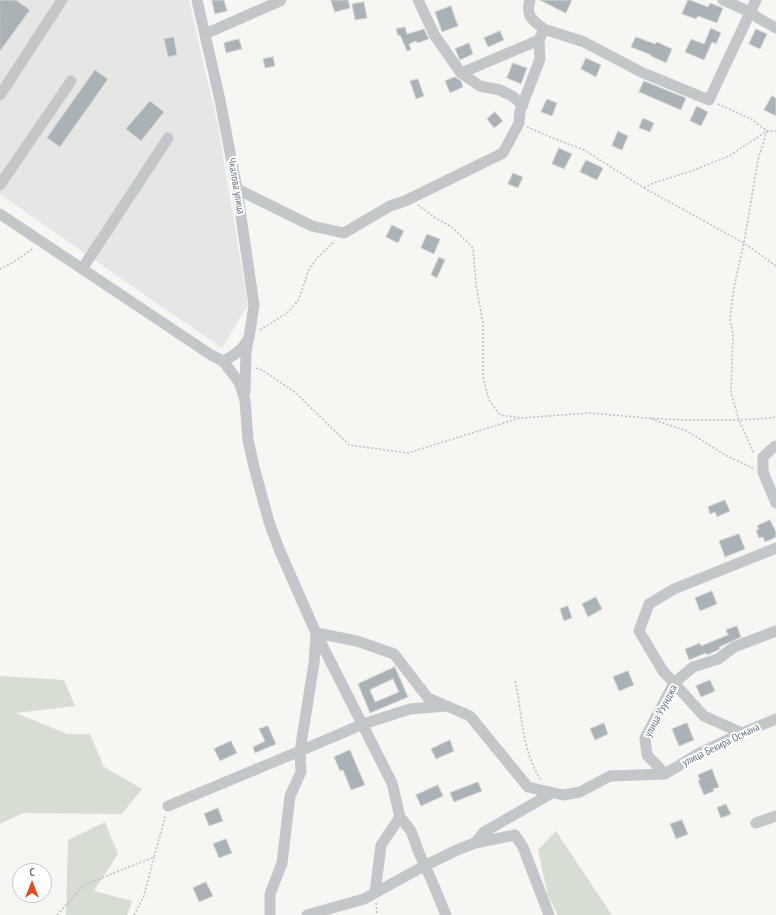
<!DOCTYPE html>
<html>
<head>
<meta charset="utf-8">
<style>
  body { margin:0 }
  #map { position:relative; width:776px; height:915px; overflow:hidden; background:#f6f6f2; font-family:"PT Sans Narrow",sans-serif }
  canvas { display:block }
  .north { position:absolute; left:12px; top:863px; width:40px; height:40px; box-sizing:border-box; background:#fff; border:1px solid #c1c8ce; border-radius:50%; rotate:0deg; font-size:11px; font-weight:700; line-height:16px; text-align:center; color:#637684 }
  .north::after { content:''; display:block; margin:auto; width:14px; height:18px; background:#e9481e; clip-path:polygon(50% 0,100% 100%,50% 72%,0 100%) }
</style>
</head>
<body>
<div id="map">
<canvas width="776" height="915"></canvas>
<div class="north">С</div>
</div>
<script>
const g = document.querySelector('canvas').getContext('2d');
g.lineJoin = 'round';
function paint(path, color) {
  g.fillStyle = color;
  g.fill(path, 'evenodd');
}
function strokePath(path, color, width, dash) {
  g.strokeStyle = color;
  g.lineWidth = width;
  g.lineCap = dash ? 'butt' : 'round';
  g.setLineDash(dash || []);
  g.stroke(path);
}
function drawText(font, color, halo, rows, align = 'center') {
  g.font = font + ' "PT Sans Narrow",sans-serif';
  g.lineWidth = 4;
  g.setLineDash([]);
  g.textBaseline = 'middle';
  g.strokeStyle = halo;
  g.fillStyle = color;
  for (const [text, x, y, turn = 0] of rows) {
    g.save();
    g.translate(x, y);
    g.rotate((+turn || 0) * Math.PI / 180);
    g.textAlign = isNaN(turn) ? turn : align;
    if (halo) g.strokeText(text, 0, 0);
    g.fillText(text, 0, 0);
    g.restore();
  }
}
paint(new Path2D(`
  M0 0H189L218 126 248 305 222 348 165 309 0 194Z`), '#e6e7e5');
paint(new Path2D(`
  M0 676 64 680 75 706 16 713 67 734H90L104 767 142 789 122 814 23 813 0 824Z
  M105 822 118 854 94 891 132 901 127 915H66L68 840Z
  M556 831 612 915H558L548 896 538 850Z`), '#d7ddd3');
const building = new Path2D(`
  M0 0H16L30 10 0 51Z
  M212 0H224L227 11 215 14Z
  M331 0H348L350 8 335 12Z
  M540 0H572L566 13Z
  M688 0H690L708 7 710 3 723 8 717 23 698 16 696 19 682 14Z
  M364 2 367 18 355 20 352 4Z
  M451 6 458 26 442 32 435 12Z
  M405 27 407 34 424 29 429 39 417 43 416 41 409 44 411 50 407 51 400 35 398 36 396 29Z
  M711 28 721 33 716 44 712 42 704 60 685 52 691 39 704 44Z
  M756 29 767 34 760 49 749 44Z
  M500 31 504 40 488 47 484 38Z
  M174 37 177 55 168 57 164 39Z
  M636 37 655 44 657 42 672 49 666 63 651 56V55L631 47Z
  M239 39 242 49 226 53 224 43Z
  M469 43 473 54 460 60 455 49Z
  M273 57 275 66 265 68 263 59Z
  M586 58 601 65 596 77 581 69Z
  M513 63 527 68 521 84 507 78Z
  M95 70 108 79 60 147 47 138Z
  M455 77 461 81 463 87 450 93 445 81Z
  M418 79 424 96 416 99 410 81Z
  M644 81 686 98 681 110 639 92Z
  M772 96 776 98V116L764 110Z
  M547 99 557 103 552 116 541 112Z
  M150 101 164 112 141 141 126 129Z
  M697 106 708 112 701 126 690 121Z
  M495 112 503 121 494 128 487 119Z
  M643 118 654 123 650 132 639 128Z
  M618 131 628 136 622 150 612 146Z
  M559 148 572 154 564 169 552 164Z
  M586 160 603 168 597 180 580 172Z
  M513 173 523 177 518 188 508 184Z
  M392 225 404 231 398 243 386 237Z
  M427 234 440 239 434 254 421 248Z
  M439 257 445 260 437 278 431 275Z
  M725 500 730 511 717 517 715 512 710 514 708 507Z
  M770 520 776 532V537L765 542 763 537 759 538 756 530 759 529 757 526Z
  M739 534 745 549 725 557 719 541Z
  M712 591 717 604 700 611 695 598Z
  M596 597 602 609 588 617 582 604Z
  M568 606 572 618 564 621 560 609Z
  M737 626 741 637 719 647 720 649 718 650 707 655 706 653 689 660 685 649 700 643 701 646 728 635 726 630Z
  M395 667 408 697 370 713 358 684ZM393 679 399 692 375 702 370 690Z
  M628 671 634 685 619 691 613 677Z
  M710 680 715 691 701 697 696 686Z
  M604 723 608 734 595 740 590 729Z
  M687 723 694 740 679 746 672 729Z
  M268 726 276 744 255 753 253 747 265 741 259 729Z
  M450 740 454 751 436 759 431 749Z
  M231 741 237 753 220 761 214 749Z
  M350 750 365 785 351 790 343 770 340 771 334 757Z
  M712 769 719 787 713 789 714 791 704 795 698 781 700 780 698 775Z
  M478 782 482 791 454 802 450 793Z
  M438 785 443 796 421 806 416 795Z
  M726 804 731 814 721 818 717 808Z
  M218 808 223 821 209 826 204 814Z
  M682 820 688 834 676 839 670 824Z
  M226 839 232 853 219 858 213 844Z
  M206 882 213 896 199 902 193 888Z`);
paint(building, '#a9b2b7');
strokePath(building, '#d7d7d4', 1);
strokePath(new Path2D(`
  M718 104 751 119 767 131 758 160 744 243 734 287 730 318 733 335 731 393 739 420 754 454
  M527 127 548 136 584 150 644 188 744 243 776 266
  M644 188 653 183 689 172 729 156 767 131H776
  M418 205 437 219 452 227 473 248 476 285 483 323V377L489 400 500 415 521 418 590 413 647 418 682 420H739L772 418 776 416
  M0 269 12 263 34 248
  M260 330 287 313 298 301 309 269 318 257 335 241
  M256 368 262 370 296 393 349 445 408 453 520 418
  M651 419 687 431 725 455 753 468
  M515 681C519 697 520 713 523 729 525 745 532 766 540 779
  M376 903 377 915
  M57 915 84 885 154 857 166 814
  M134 915 144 896 154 857`), '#bcbfc1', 1.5, [2, 2]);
strokePath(new Path2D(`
  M197 0 220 100 237 189 254 305 249 338 243 347 234 355 223 361
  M418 0 435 36 461 73 480 86 500 90 512 96 523 105
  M530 0C525 16 533 21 544 29
  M723 0 750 12 758 18 776 28
  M205 34 280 1 281 0
  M461 73 539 40
  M0 95 62 0
  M0 185 71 81
  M237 189 312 226 344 233 390 206 405 201 503 153 519 123 520 111 540 59 539 40 544 29 584 42 641 72 709 100 756 0
  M0 214 211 355 223 361 239 382 245 400 248 440 254 467 269 522 279 549 316 633 392 783 400 817 411 831 419 853 431 879 446 915
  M82 269 168 138
  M245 393 246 352 248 340
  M776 446 774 447 763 457V472L776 503
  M316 633 357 641 394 654 428 698 470 716 528 787 563 795 580 792 610 776 665 774 698 754 742 733 776 719
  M742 733 704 716 663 671 639 631 649 604 674 589 776 548
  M665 774 647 755 645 738 674 683 693 667 718 659 734 647 776 631
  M168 806 300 751 314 663 316 634
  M756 823 776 816
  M475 843 515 835 523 847 549 915
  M375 893 381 845 400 817
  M270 915V894L282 863 290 796 301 772 300 751 363 724 410 709 445 706
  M307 915 364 899 424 866 457 850 475 843 484 832 552 793`), '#c3c7ca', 11);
drawText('11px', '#637684', '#fff', [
  ["Чкалова улица",236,186,80],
  ["улица Узунджа",661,711,-62],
  ["улица Бекира Османа",721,745,-26]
]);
</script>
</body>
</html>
